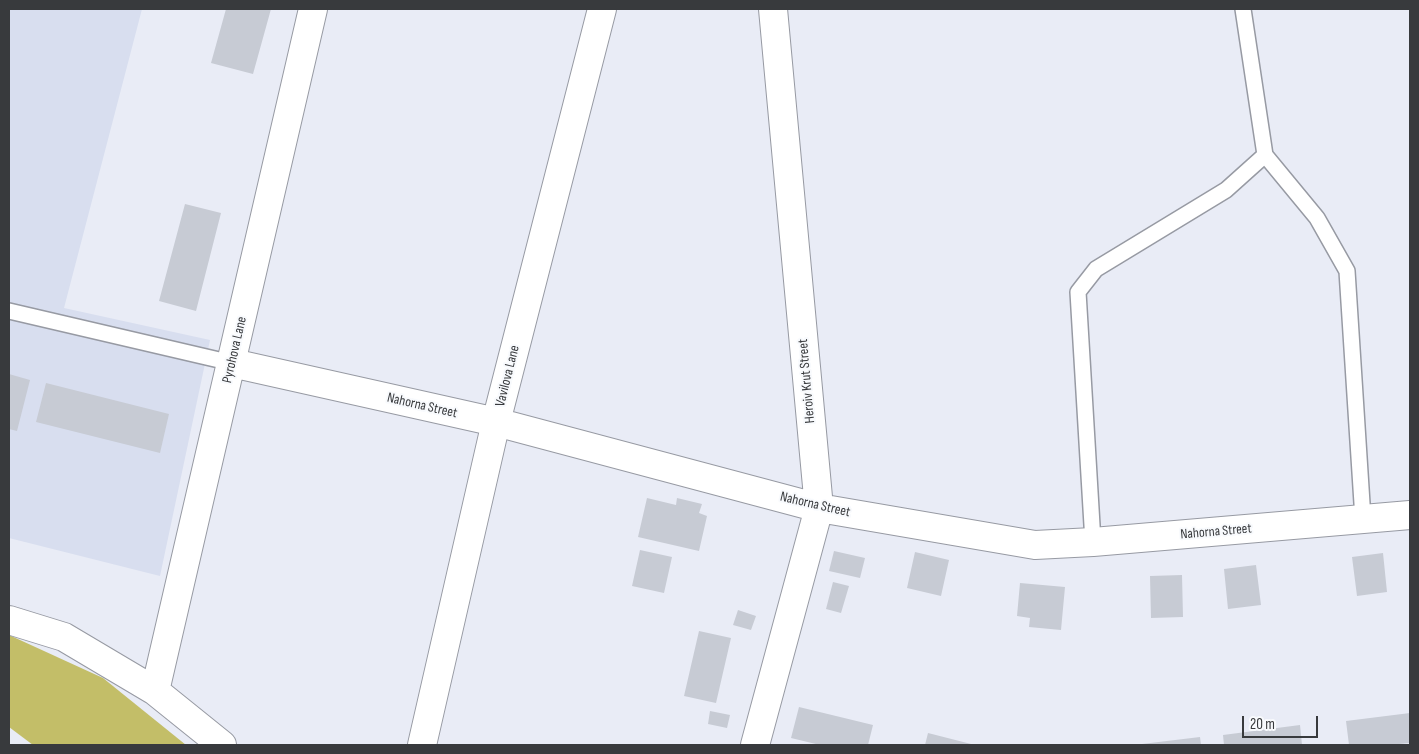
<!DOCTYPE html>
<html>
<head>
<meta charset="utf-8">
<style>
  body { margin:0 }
  #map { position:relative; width:1419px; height:754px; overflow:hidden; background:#e9ecf6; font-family:"Sofia Sans Condensed",sans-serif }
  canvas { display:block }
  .frame { position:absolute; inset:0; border:10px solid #383a3d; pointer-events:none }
  .scale { position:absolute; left:1242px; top:716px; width:76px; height:22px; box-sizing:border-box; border:2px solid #383a3d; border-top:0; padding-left:6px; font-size:15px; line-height:18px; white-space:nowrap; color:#383a3d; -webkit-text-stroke:4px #f8fafd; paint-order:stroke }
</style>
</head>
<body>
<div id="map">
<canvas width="1419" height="754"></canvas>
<div class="frame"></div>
<div class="scale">20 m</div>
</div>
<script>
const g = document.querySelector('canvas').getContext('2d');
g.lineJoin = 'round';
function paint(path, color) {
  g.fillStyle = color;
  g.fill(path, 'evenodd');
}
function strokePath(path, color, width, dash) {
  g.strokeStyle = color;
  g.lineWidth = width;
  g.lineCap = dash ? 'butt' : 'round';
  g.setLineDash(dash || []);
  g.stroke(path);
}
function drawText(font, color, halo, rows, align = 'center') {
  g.font = font + ' "Sofia Sans Condensed",sans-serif';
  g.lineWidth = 4;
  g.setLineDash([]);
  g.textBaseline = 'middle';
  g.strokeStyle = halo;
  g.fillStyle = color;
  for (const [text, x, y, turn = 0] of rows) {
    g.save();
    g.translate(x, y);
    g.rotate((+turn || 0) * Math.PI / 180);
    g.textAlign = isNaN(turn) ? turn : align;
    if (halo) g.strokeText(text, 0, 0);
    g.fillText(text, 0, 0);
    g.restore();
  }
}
paint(new Path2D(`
  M9 9H142L64 308 210 340 160 576 9 538Z`), '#d8deef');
paint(new Path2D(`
  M9 635 103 678 186 745H33L9 727Z`), '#c3be68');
paint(new Path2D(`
  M226 9H271L253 74 211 63Z
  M185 204 221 213 196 311 159 301Z
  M9 374 30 380 17 431 9 429Z
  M46 383 169 414 160 453 36 422Z
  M647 498 676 505 677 498 702 504 699 513 707 516 699 551 638 537Z
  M640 550 672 557 664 593 632 586Z
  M834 551 865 558 860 578 829 571Z
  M915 552 949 560 941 596 907 588Z
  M1383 553 1387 592 1357 596 1352 557Z
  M1256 565 1261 605 1228 609 1224 569Z
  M1182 575 1183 617 1151 618 1150 576Z
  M833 582 849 586 841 613 826 609Z
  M1020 583 1065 587 1061 630 1029 627 1030 618 1017 616Z
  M738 610 756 616 751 630 733 625Z
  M699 631 731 638 716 703 684 696Z
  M799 707 873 725 868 745H820L791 738Z
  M710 711 730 715 727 728 708 724Z
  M1410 713V743L1388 745H1349L1346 721Z
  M1300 725 1302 745H1224L1223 735Z
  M928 733 975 745H925Z
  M1200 737 1201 745H1142V744Z`), '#c7cbd4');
const lane = new Path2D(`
  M1243 9 1265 155 1317 218 1347 271 1363 519
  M9 311 232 363
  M1093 542 1078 292 1096 269 1226 190 1265 155`);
const street = new Path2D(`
  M232 363 496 422 819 508 1035 545 1093 542 1410 515
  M9 620 64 637 155 691 222 745
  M155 691 313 9
  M422 745 496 422 602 9
  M755 745 819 508 773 9`);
strokePath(lane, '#979aa3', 18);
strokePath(street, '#979aa3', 30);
strokePath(lane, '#fff', 15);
strokePath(street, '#fff', 28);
drawText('14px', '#383a3d', '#f8fafd', [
  ["Pyrohova Lane",235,350,-77],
  ["Vavilova Lane",508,376,-76],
  ["Heroiv Krut Street",807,381,-95],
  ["Nahorna Street",422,406,13],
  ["Nahorna Street",815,505,13],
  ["Nahorna Street",1216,532,-5]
]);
</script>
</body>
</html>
